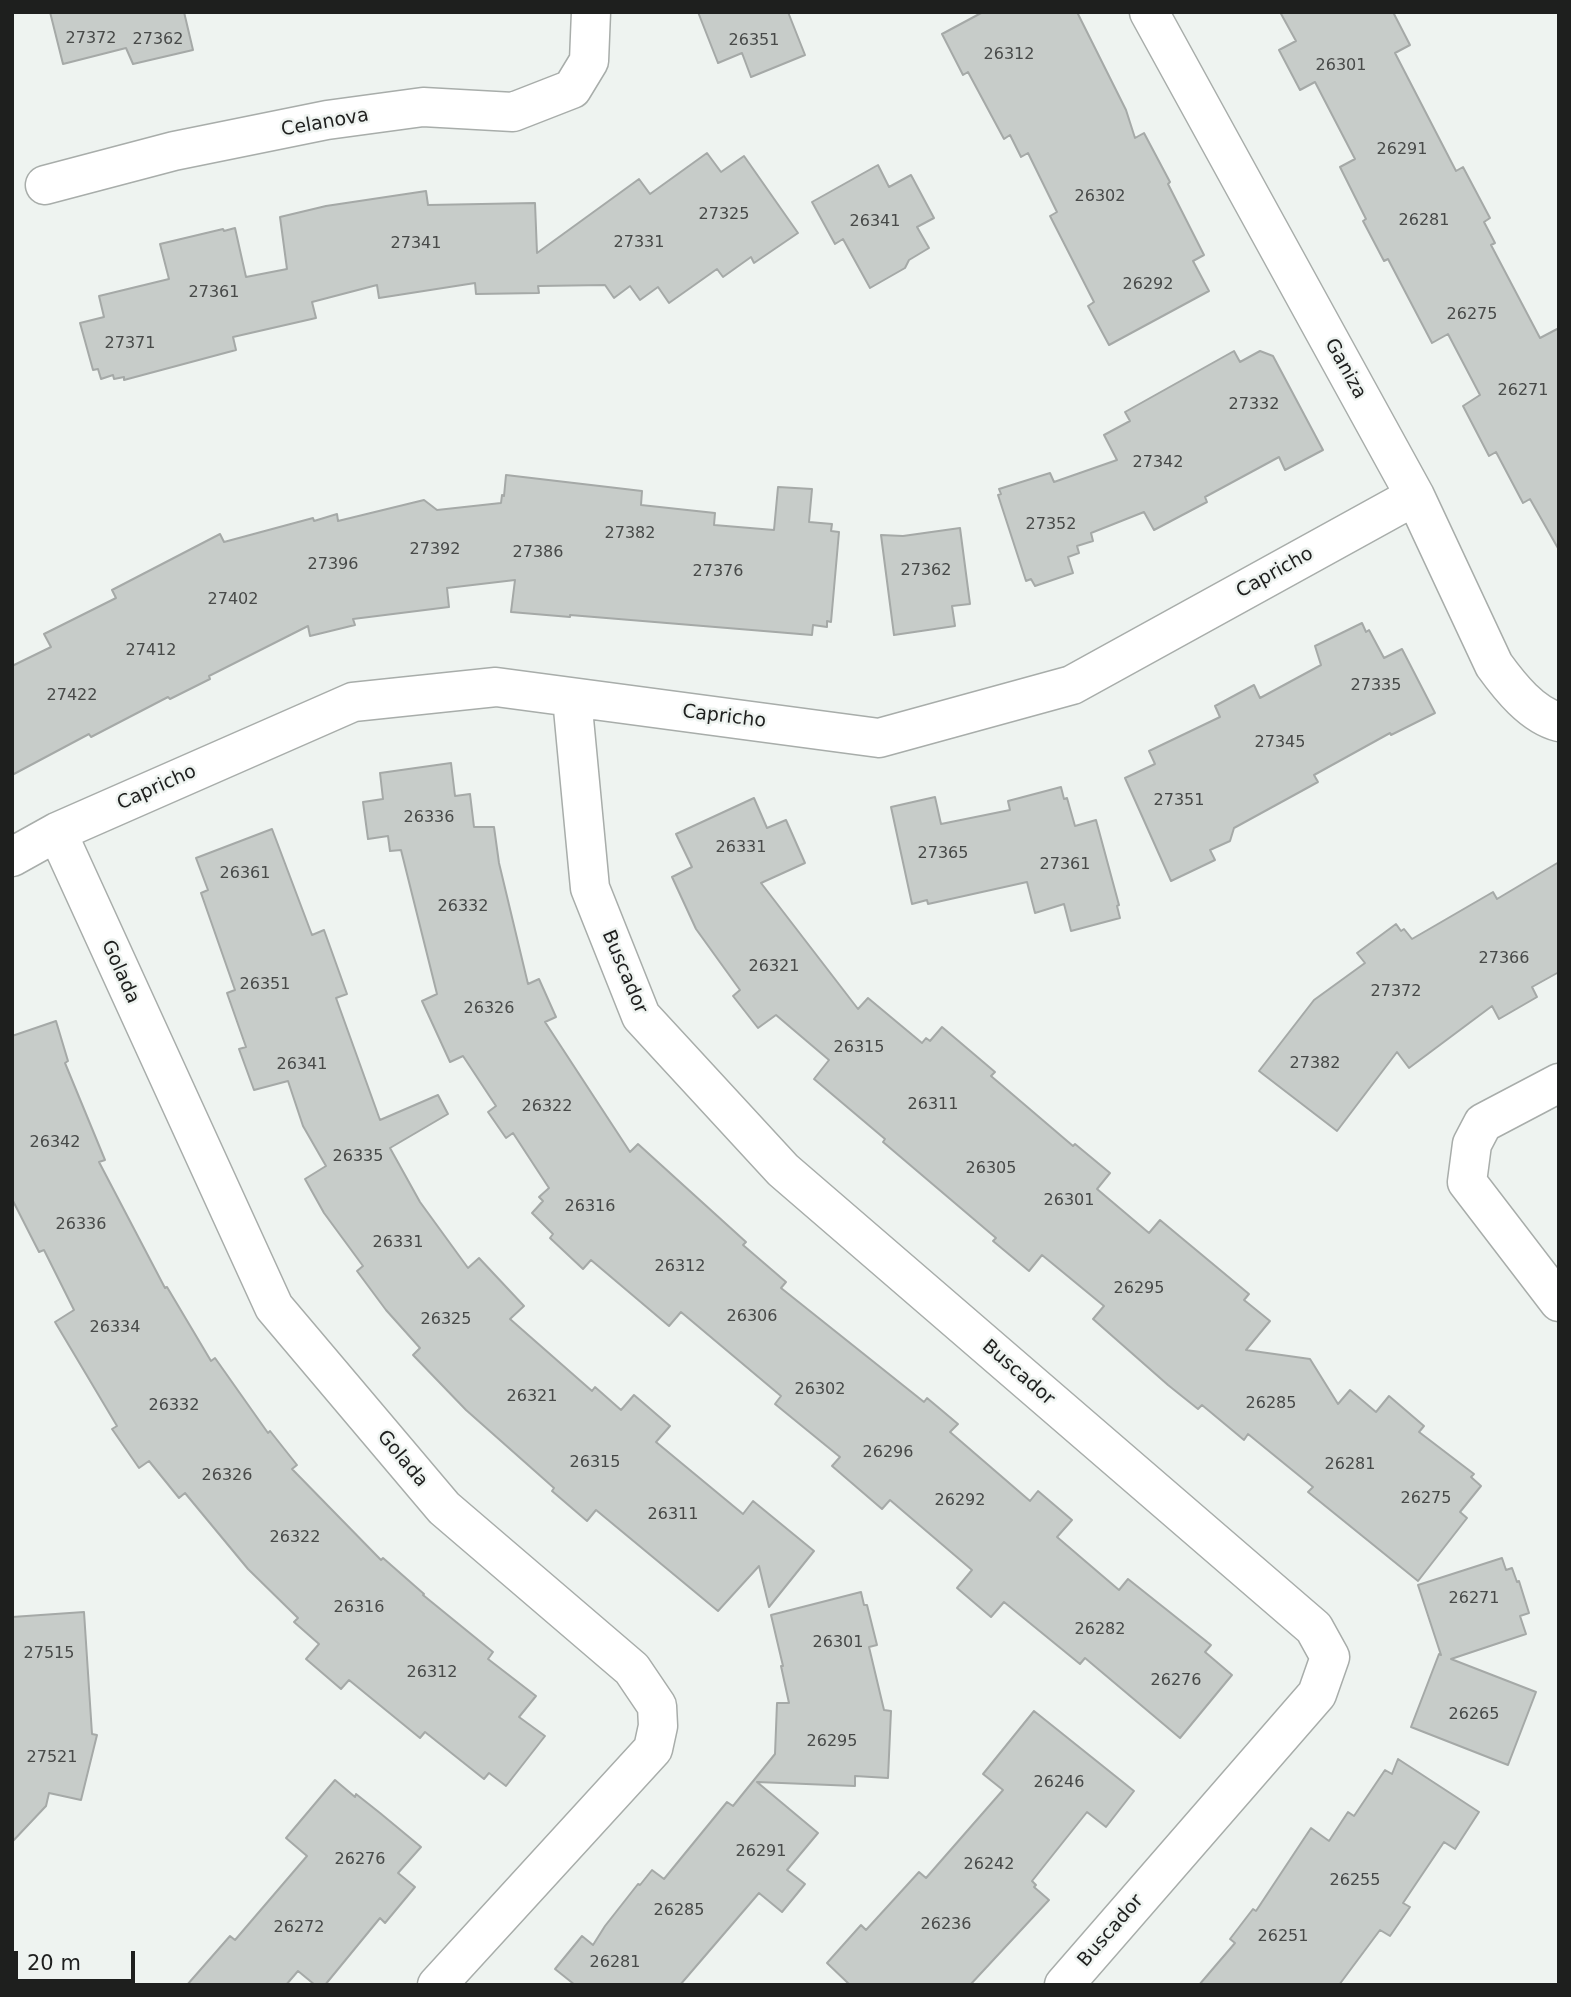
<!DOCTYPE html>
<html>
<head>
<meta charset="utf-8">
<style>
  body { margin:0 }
  #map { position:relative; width:1571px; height:1997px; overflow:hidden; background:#eef3f0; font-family:"DejaVu Sans",sans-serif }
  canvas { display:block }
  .frame { position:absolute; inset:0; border:14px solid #1e1f1e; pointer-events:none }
  .scale { position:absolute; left:14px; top:1951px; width:121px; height:32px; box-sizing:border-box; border:4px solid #1e1f1e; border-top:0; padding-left:9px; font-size:21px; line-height:24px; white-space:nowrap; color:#1e1f1e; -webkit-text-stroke:5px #eef3f0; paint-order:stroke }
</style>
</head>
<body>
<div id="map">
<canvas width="1571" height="1997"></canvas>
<div class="frame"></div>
<div class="scale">20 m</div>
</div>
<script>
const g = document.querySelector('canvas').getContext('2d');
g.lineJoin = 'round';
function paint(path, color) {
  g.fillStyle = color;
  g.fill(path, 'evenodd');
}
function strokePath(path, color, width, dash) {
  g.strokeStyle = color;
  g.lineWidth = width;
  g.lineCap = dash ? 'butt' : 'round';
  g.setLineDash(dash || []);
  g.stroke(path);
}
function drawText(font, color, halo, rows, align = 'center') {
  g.font = font + ' "DejaVu Sans",sans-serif';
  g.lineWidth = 5;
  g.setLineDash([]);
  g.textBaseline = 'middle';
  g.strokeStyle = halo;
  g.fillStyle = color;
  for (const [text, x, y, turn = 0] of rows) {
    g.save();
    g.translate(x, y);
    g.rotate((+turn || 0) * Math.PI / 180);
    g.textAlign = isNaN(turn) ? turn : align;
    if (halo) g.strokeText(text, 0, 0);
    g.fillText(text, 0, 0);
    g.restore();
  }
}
const building = new Path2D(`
  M50 12H184L193 50 133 64 126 48 63 64Z
  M698 12H788L805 55 751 77 742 53 718 63Z
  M983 12H1077L1126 110 1135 138 1144 133 1170 182 1168 184 1204 255 1193 261 1209 291 1109 345 1088 306 1094 302 1050 216 1057 212 1028 153 1021 157 1010 135 1004 139 968 72 963 75 942 34Z
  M1280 12H1393L1410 45 1395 53 1456 171 1463 167 1490 218 1484 222 1495 243 1491 245 1540 338 1559 328V550L1530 499 1523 503 1496 452 1489 456 1463 406 1480 395 1448 334 1432 343 1388 259 1384 261 1363 221 1366 219 1340 167 1355 159 1315 82 1300 90 1279 50 1296 41Z
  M707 153 721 172 744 156 798 233 754 263 751 257 723 277 717 269 669 303 658 287 640 300 630 286 614 298 605 285 538 286 539 293 476 294 475 283 379 298 377 285 312 302 316 318 233 337 236 350 124 380V377L114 379 113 375 101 379 98 369 93 370 80 323 104 317 99 296 169 279 160 244 223 229 224 231 235 228 246 277 287 269 280 217 326 206 426 191 428 205 535 203 537 253 639 179 650 194Z
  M878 165 889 187 911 175 934 218 917 227 929 248 909 260 905 268 870 288 843 239 835 244 812 202Z
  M1234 351 1240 362 1260 351 1273 356 1323 450 1285 470 1279 457 1205 497 1207 502 1154 530 1144 512 1091 533 1093 541 1077 546 1079 553 1068 557 1073 573 1035 586 1031 579 1026 581 998 495 1001 494 999 489 1050 473 1054 482 1117 460 1104 435 1130 421 1125 412Z
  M506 475 642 491 641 505 715 513 714 525 774 530 778 487 812 489 809 522 832 524 831 531 839 532 831 622 827 621V627L813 625 812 635 570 615V617L511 612 515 580 447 588 449 607 353 619 355 625 310 636 308 626 209 676 210 679 170 699 168 697 91 737 89 734 12 775V666L51 647 44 634 116 598 112 590 220 534 224 542 313 518 314 521 337 514 338 521 424 500 437 510 501 503 502 495 504 496Z
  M960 528 970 604 952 606 955 626 894 635 881 535 903 536Z
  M1362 623 1366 632 1369 630 1384 658 1402 649 1435 713 1391 735 1390 733 1314 775 1318 782 1234 828 1230 841 1210 850 1215 860 1171 881 1125 778 1155 764 1149 751 1220 717 1215 706 1254 685 1260 698 1321 665 1315 646Z
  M451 763 455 796 470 794 474 827H494L499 863 528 984 539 979 556 1017 545 1022 630 1152 638 1144 746 1242 743 1245 786 1282 781 1288 924 1402 927 1398 958 1424 950 1432 1030 1501 1038 1491 1072 1520 1057 1537 1119 1590 1128 1579 1211 1645 1205 1652 1232 1675 1180 1738 1085 1658 1080 1664 1004 1602 991 1617 957 1588 972 1570 890 1500 882 1509 832 1466 840 1457 775 1404 781 1396 681 1312 669 1326 591 1260 583 1269 550 1238 553 1234 532 1213 543 1201 539 1197 549 1188 513 1133 506 1138 488 1112 496 1106 463 1056 450 1062 422 1001 437 994 401 850 390 851 388 836 368 839 363 802 383 799 380 773Z
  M1061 787 1064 799 1067 798 1075 826 1096 820 1119 905 1117 906 1120 918 1071 931 1064 904 1035 913 1027 882 928 904 927 900 912 904 891 807 935 797 941 824 1010 810 1008 801Z
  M754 798 767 828 786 820 805 863 761 883 858 1009 868 998 922 1043 926 1038 930 1041 942 1027 995 1072 991 1076 1073 1146 1075 1144 1110 1173 1097 1189 1149 1233 1160 1220 1249 1294 1244 1300 1270 1321 1246 1350 1310 1359 1338 1404 1350 1390 1376 1412 1389 1396 1424 1426 1419 1432 1474 1474 1471 1477 1481 1486 1460 1512 1467 1518 1418 1581 1308 1492 1313 1487 1248 1434 1244 1440 1202 1405 1198 1409 1168 1385 1093 1319 1104 1306 1042 1255 1029 1271 993 1241 996 1238 883 1142 885 1139 814 1079 829 1060 776 1015 758 1028 733 996 740 990 696 929 672 877 692 867 676 834Z
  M272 829 312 935 324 930 347 994 336 998 380 1120 438 1095 448 1114 390 1148 420 1202 468 1268 479 1258 524 1306 510 1319 592 1391 595 1387 621 1410 634 1395 670 1426 656 1442 743 1514 753 1501 814 1551 769 1607 759 1566 718 1611 596 1510 587 1521 552 1491 554 1488 466 1410 413 1355 420 1348 386 1310 357 1271 363 1266 324 1213 305 1179 326 1166 303 1126 288 1081 254 1090 239 1049 246 1047 227 993 235 990 201 893 208 890 196 858Z
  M1559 862V972L1532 987 1537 997 1499 1019 1492 1006 1409 1068 1397 1052 1337 1131 1259 1071 1314 1000 1365 963 1357 953 1396 924 1401 931 1404 929 1412 939 1493 892 1497 899Z
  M56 1021 68 1061 65 1063 105 1160 99 1162 165 1288 167 1287 211 1361 215 1358 268 1433 270 1431 297 1465 292 1469 381 1560 383 1558 424 1594 423 1595 493 1652 488 1659 536 1696 519 1717 545 1736 506 1786 489 1773 484 1779 425 1732 420 1738 349 1680 341 1689 306 1659 319 1644 294 1622 298 1618 248 1569 185 1493 179 1498 149 1461 139 1468 112 1429 117 1426 55 1322 74 1310 44 1250 39 1252 12 1199V1036Z
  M1502 1558 1506 1570 1512 1568 1517 1582 1519 1581 1529 1613 1520 1616 1526 1634 1451 1659 1536 1692 1508 1765 1411 1727 1439 1654 1441 1655 1418 1585Z
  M861 1592 864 1605H867L877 1645 869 1647 884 1710 891 1711 888 1778 855 1776V1786L757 1782 818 1833 787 1870 805 1884 782 1912 759 1893 680 1985H575L555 1969 582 1936 593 1945 605 1926 638 1884 640 1885 652 1870 664 1879 727 1802 733 1806 775 1754 777 1703H789L781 1666H783L771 1615Z
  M84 1612 92 1734 97 1735 81 1800 49 1793 46 1806 12 1842V1617Z
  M1034 1711 1134 1791 1106 1827 1087 1812 1032 1881 1036 1885 1034 1887 1049 1900 970 1985H850L827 1963 861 1925 866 1930 919 1872 926 1878 1003 1790 983 1774Z
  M1398 1759 1479 1812 1455 1849 1444 1842 1403 1903 1410 1907 1390 1936 1380 1930 1339 1985H1199L1235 1943 1230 1939 1253 1909 1256 1911 1311 1828 1329 1841 1348 1812 1354 1816 1385 1770 1392 1774Z
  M335 1780 355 1797 356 1794 380 1813 421 1847 398 1873 415 1887 385 1923 380 1918 325 1985H315L298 1971 286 1985H187L230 1936 235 1940 307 1856 286 1838Z`);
paint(building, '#c7ccc9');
strokePath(building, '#a5a9a7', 2);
const street = new Path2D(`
  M1149 12 1415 496 1494 665C1510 687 1532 715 1559 722
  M45 185 174 151 327 120 423 107 513 112 572 89 589 61 591 12
  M572 698 590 888 641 1016 783 1170 1314 1628 1330 1657 1317 1694 1064 1985
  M57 832 274 1307 444 1508 632 1669 657 1706 658 1726 653 1749 437 1985
  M12 857 57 832 353 702 496 687 879 738 1072 685 1415 496
  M1559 1083 1483 1123 1472 1144 1467 1182 1559 1302`);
strokePath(street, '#a8adaa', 41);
strokePath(street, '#fff', 38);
drawText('16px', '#484a49', null, [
  ["27372",91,39],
  ["27362",158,40],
  ["26351",754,41],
  ["26312",1009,55],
  ["26301",1341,66],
  ["26291",1402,150],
  ["26302",1100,197],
  ["27325",724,215],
  ["26281",1424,221],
  ["26341",875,222],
  ["27331",639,243],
  ["27341",416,244],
  ["26292",1148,285],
  ["27361",214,293],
  ["26275",1472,315],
  ["27371",130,344],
  ["26271",1523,391],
  ["27332",1254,405],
  ["27342",1158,463],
  ["27352",1051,525],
  ["27382",630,534],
  ["27392",435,550],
  ["27386",538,553],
  ["27396",333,565],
  ["27362",926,571],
  ["27376",718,572],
  ["27402",233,600],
  ["27412",151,651],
  ["27335",1376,686],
  ["27422",72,696],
  ["27345",1280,743],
  ["27351",1179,801],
  ["26336",429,818],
  ["26331",741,848],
  ["27365",943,854],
  ["27361",1065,865],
  ["26361",245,874],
  ["26332",463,907],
  ["27366",1504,959],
  ["26321",774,967],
  ["26351",265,985],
  ["27372",1396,992],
  ["26326",489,1009],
  ["26315",859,1048],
  ["27382",1315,1064],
  ["26341",302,1065],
  ["26311",933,1105],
  ["26322",547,1107],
  ["26342",55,1143],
  ["26335",358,1157],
  ["26305",991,1169],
  ["26301",1069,1201],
  ["26316",590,1207],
  ["26336",81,1225],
  ["26331",398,1243],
  ["26312",680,1267],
  ["26295",1139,1289],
  ["26306",752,1317],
  ["26325",446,1320],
  ["26334",115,1328],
  ["26302",820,1390],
  ["26321",532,1397],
  ["26285",1271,1404],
  ["26332",174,1406],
  ["26296",888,1453],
  ["26315",595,1463],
  ["26281",1350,1465],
  ["26326",227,1476],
  ["26275",1426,1499],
  ["26292",960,1501],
  ["26311",673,1515],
  ["26322",295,1538],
  ["26271",1474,1599],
  ["26316",359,1608],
  ["26282",1100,1630],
  ["26301",838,1643],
  ["27515",49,1654],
  ["26312",432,1673],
  ["26276",1176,1681],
  ["26265",1474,1715],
  ["26295",832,1742],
  ["27521",52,1758],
  ["26246",1059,1783],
  ["26291",761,1852],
  ["26276",360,1860],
  ["26242",989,1865],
  ["26255",1355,1881],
  ["26285",679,1911],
  ["26236",946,1925],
  ["26272",299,1928],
  ["26251",1283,1937],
  ["26281",615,1963]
]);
drawText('19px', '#1e1f1e', '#eef3f0', [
  ["Celanova",325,123,-10],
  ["Ganiza",1345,369,61],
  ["Capricho",1275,573,-29],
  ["Capricho",724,717,7],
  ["Capricho",157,788,-24],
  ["Golada",120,972,66],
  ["Buscador",624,972,67],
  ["Buscador",1018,1373,41],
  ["Golada",402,1459,50],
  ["Buscador",1111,1931,-49]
]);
</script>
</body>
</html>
